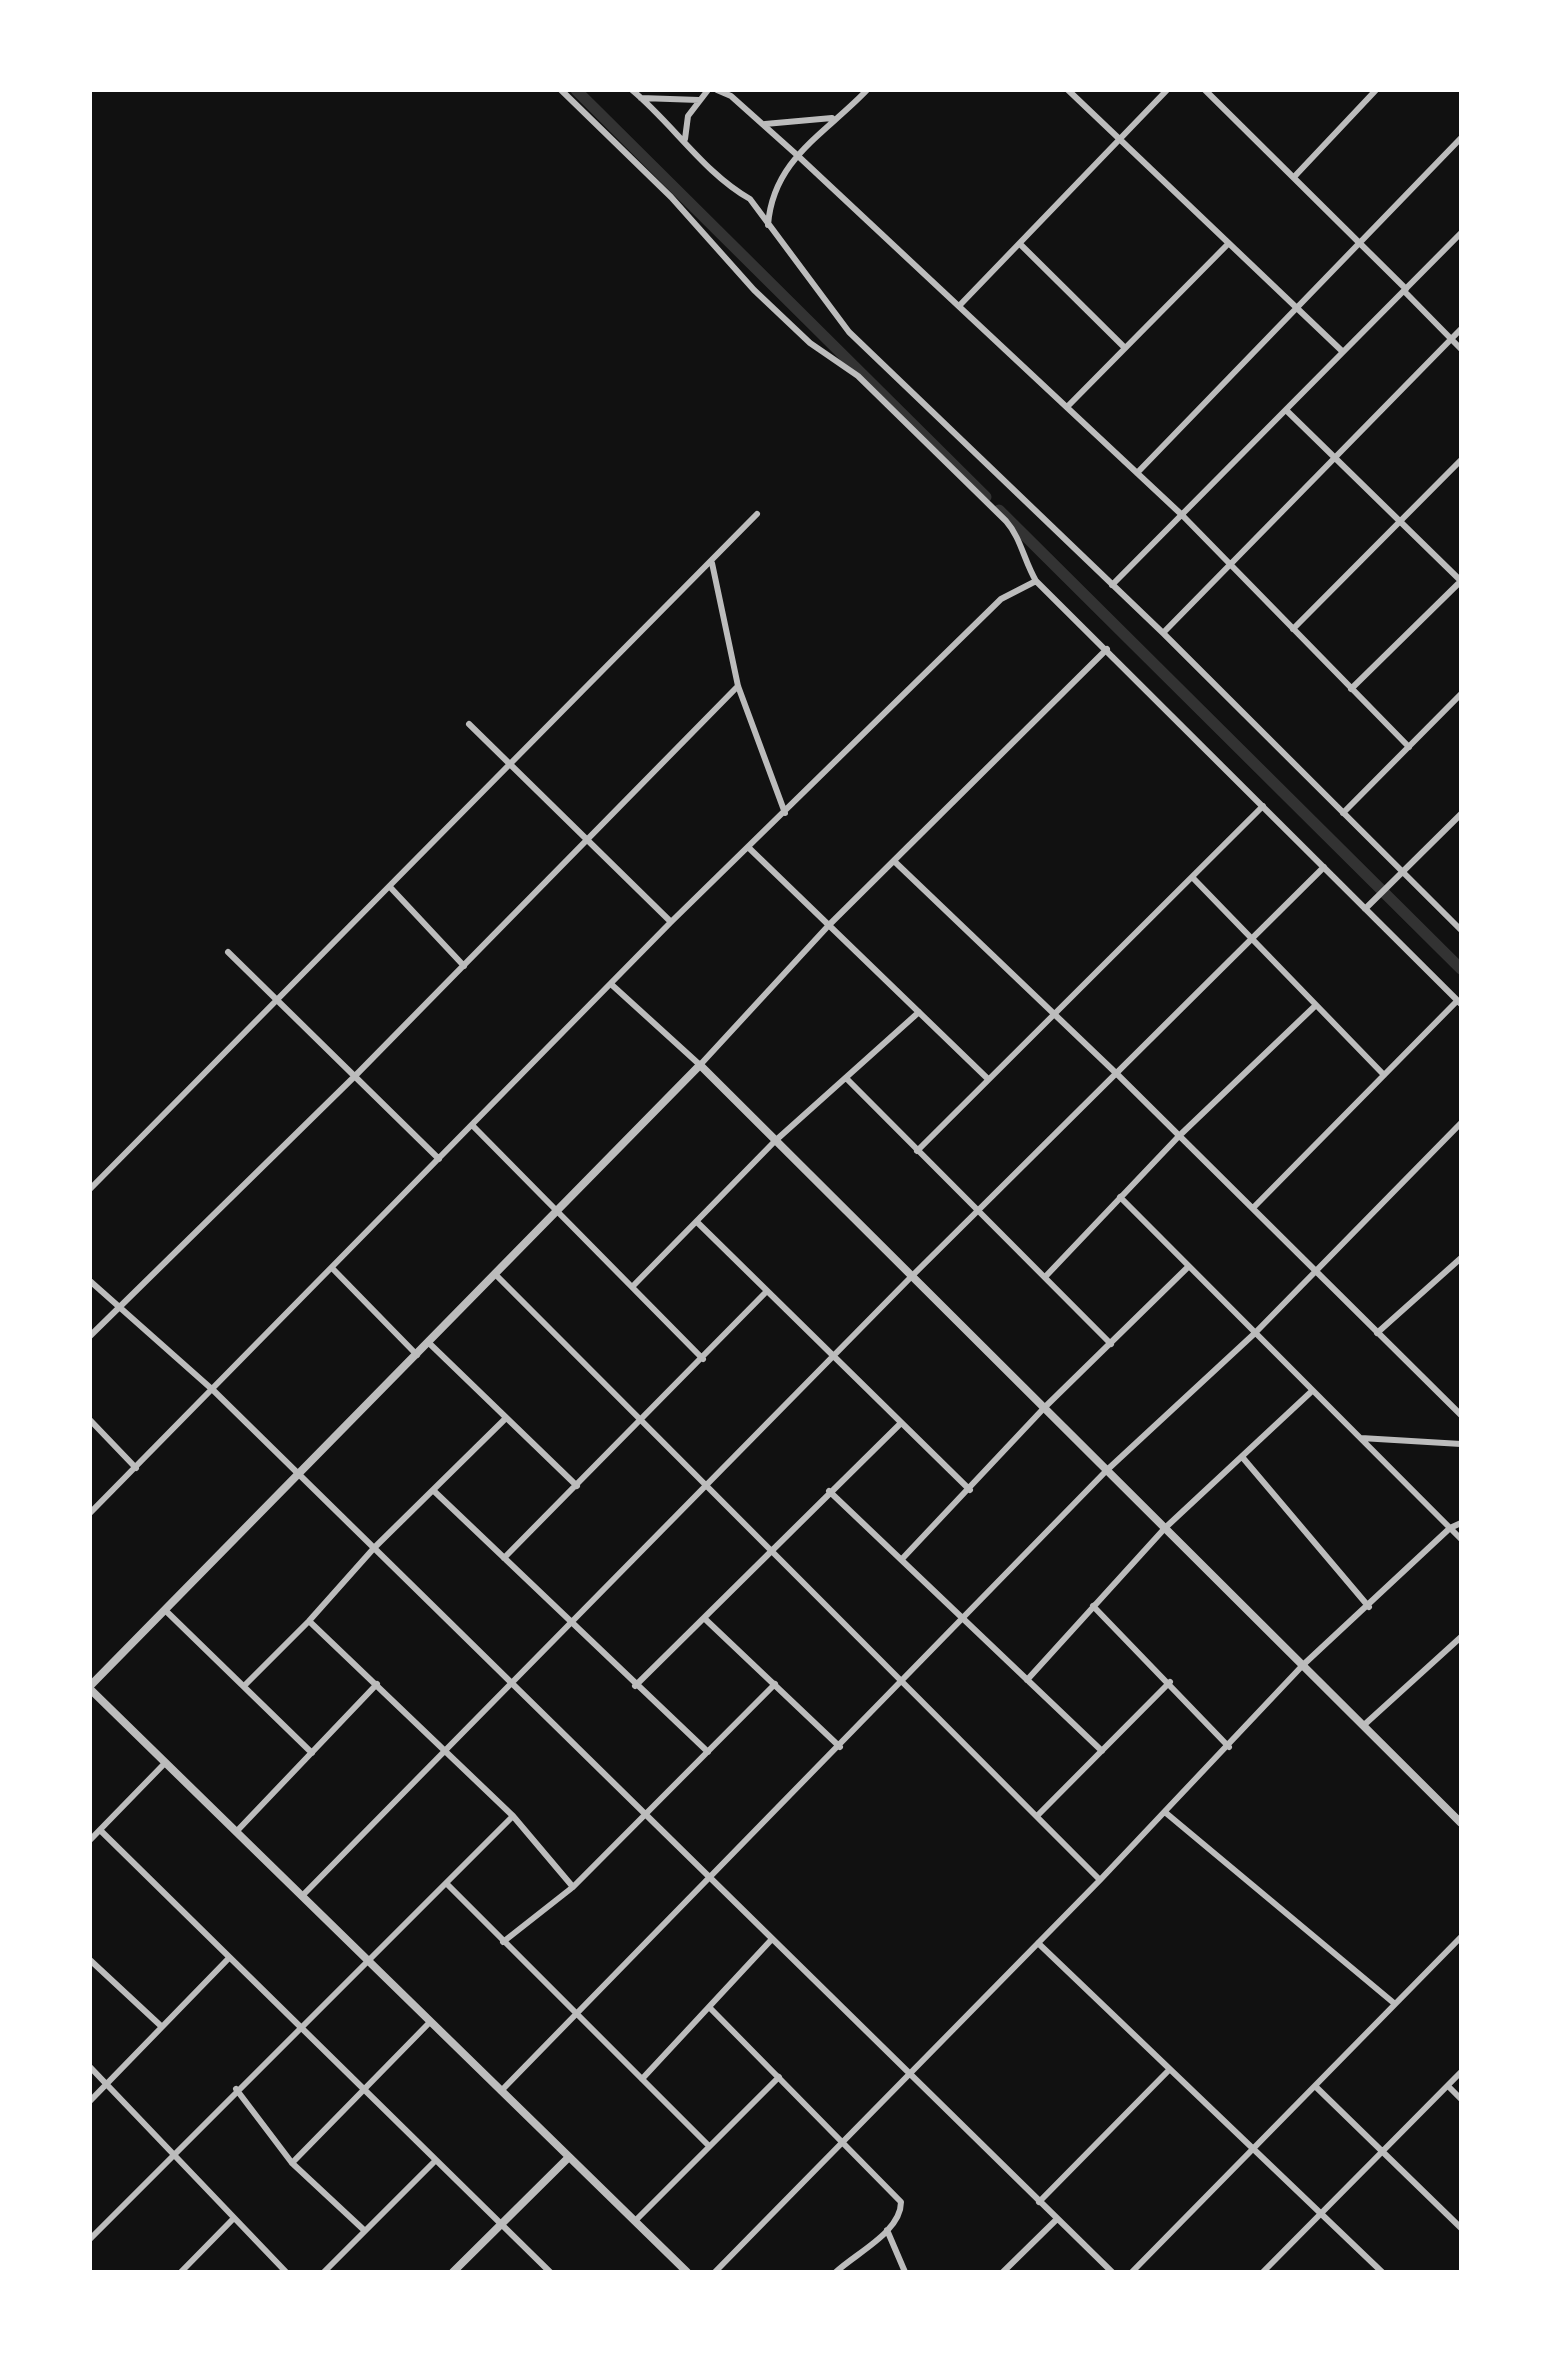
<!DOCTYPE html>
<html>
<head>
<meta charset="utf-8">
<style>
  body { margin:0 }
  #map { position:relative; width:1551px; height:2362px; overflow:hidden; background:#111; font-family:Rubik,sans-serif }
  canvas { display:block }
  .frame { position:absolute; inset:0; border:92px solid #fff; pointer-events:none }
</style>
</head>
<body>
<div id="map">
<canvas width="1551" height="2362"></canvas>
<div class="frame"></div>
</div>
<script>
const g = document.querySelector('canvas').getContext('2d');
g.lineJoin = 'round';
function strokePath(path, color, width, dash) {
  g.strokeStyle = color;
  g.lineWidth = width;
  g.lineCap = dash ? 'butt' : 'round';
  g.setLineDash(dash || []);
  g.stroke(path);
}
strokePath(new Path2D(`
  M576 90 986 497
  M999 510 1461 969`), '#333', 11);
strokePath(new Path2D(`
  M561 90 671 197 754 290 810 343 858 376 1006 521C1021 538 1024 561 1036 581L1461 1004
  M632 90C673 124 704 173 750 199L849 332 1163 633 1461 930
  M717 90 731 96 797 155 1182 515 1409 747
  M1068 90 1343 352
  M1205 90 1406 289
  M641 98 699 100
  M765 124 832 118
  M685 139 688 116 708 90
  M1294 177 1376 90
  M768 225C773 159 825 134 867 90
  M1020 244 1125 348
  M1404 291 1461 349
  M959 306 1167 90
  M1067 407 1228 244
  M1286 410 1461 581
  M1137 473 1461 138
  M712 563 738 686 785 813
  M1112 585 1461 233
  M1293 629 1461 460
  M1163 633 1461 329
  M1351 689 1461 581
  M469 724 671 922
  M1343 813 1461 694
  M749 848 988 1079
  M894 861 1118 1075 1461 1415
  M1193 878 1384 1075
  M390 887 464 966
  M1365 909 1461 814
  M228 952 439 1159
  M612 985 700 1065 829 925 1107 649
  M847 1079 1111 1344
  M472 1125 703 1359
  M917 1151 1263 806
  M90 1189 757 514
  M1120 1197 1461 1539
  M1253 1208 1457 1001
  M697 1222 970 1490
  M332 1268 417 1355
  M496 1275 1100 1880
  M1046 1276 1179 1136 1315 1006
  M90 1281 214 1391 1112 2272
  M633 1286 775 1141 919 1012
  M1377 1333 1461 1258
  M90 1336 355 1076 738 686
  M429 1343 577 1486
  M90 1420 136 1468
  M1361 1438 1461 1444
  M1243 1458 1369 1607
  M829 1491 1102 1751
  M435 1492 708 1752
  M90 1513 671 922 1001 599 1036 581
  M504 1558 767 1291
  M902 1559 1044 1408 1188 1267
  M1093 1606 1229 1747
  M165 1610 312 1753
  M704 1618 840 1747
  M309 1621 513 1816 573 1887
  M1027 1680 1165 1528 1312 1391
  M244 1686 309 1621 374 1548 505 1419
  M635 1686 900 1424
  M1364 1725 1461 1637
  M1166 1813 1395 2004
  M1037 1816 1170 1682
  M100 1830 550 2272
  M236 1832 377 1684
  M90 1840 165 1763
  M447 1884 708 2145
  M302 1896 912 1276 1324 867
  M503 1942 573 1887 775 1684
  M1038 1943 1382 2272
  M90 1960 161 2026
  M711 2009 901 2202C901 2232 856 2253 836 2272
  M90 2067 286 2272
  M642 2079 772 1939
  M1315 2086 1461 2228
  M1448 2086 1461 2099
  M236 2089 292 2163 365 2231
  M501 2091 1107 1470 1255 1333 1461 1123
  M90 2101 228 1959
  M292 2163 430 2022
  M1039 2202 1169 2070
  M635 2221 779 2077
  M887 2230 905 2272
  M90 2239 513 1816
  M181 2272 233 2219
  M324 2272 435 2161
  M715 2272 1100 1880 1303 1665 1450 1528 1461 1523
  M1003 2272 1057 2219
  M1132 2272 1461 1937
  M1263 2272 1461 2072`), '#bcbcbc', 6);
strokePath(new Path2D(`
  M90 1686 700 1065 1461 1823
  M90 1689 687 2272
  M453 2272 569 2157`), '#bcbcbc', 8);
</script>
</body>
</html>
